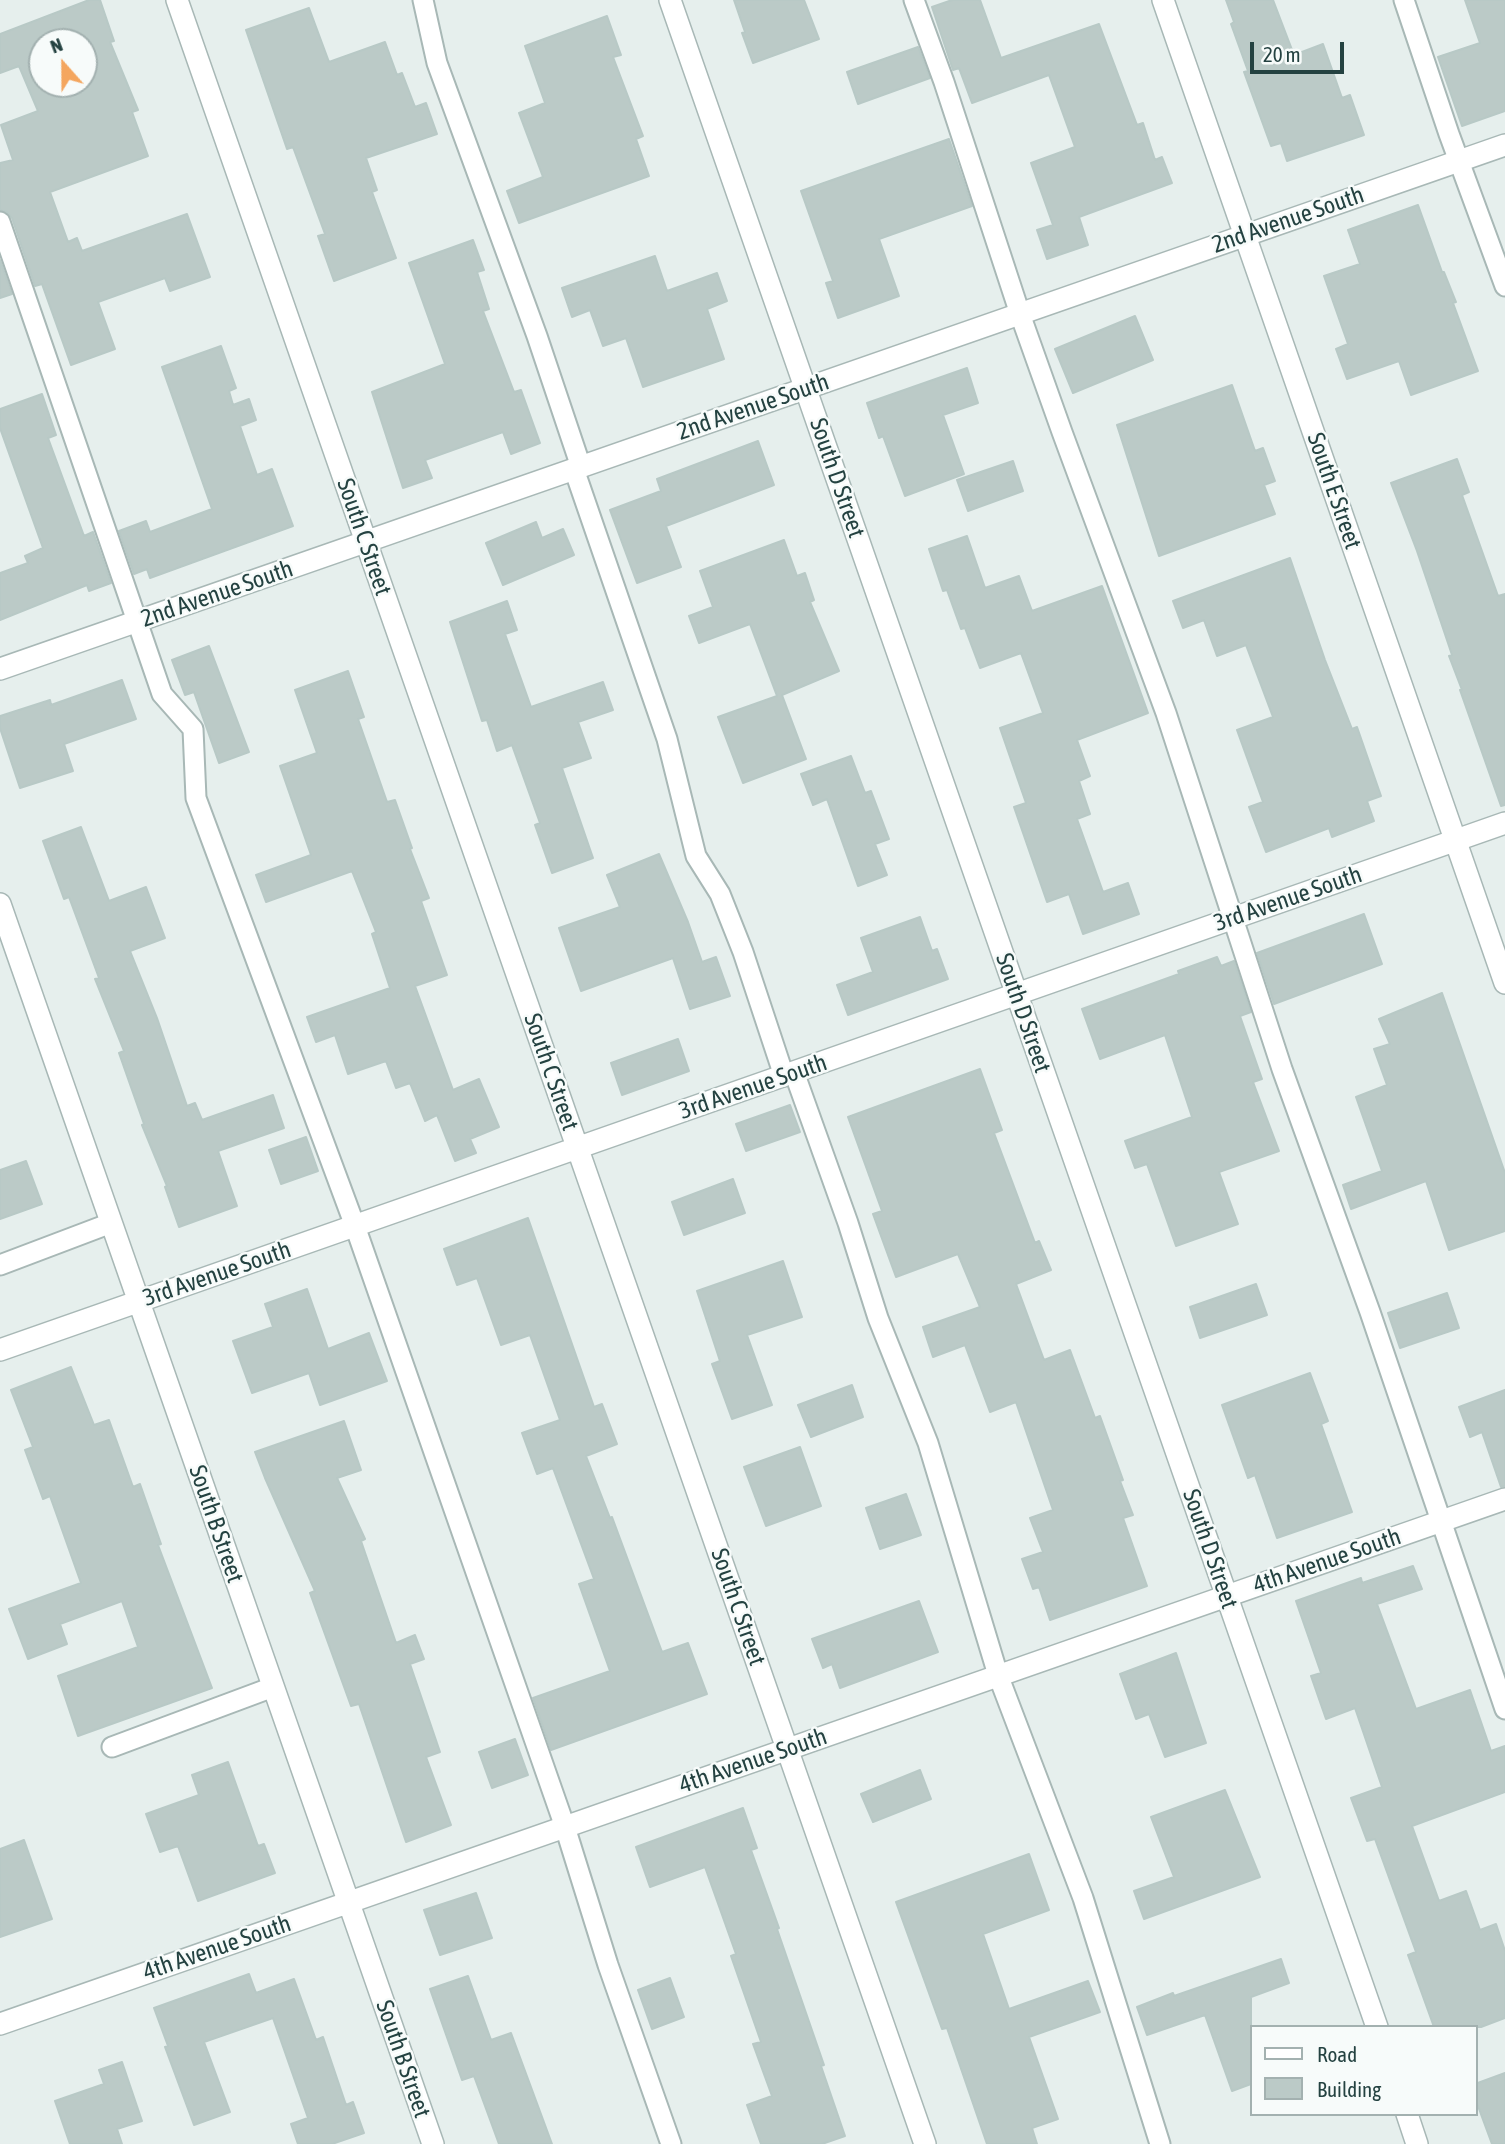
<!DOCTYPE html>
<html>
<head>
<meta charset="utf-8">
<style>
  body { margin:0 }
  #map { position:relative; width:1505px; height:2144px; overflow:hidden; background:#e6efed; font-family:"Asap Condensed",sans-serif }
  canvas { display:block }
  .legend { position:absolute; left:1250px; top:2025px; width:228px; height:91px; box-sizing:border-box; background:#f7fbfa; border:2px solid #a3b1b0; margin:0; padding:9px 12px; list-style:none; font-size:21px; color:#244241 }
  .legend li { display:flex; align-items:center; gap:14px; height:35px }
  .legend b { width:35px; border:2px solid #a3b1b0 }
  .north { position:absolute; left:28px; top:28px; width:70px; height:70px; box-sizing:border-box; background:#f7fbfa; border:2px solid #a3b1b0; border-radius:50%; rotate:339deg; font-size:19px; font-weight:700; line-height:28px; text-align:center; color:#244241 }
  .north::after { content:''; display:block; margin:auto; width:24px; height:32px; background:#f4a65f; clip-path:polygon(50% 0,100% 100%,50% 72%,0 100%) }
  .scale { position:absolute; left:1250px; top:42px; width:94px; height:32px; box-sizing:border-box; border:4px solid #244241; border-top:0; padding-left:9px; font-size:21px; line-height:24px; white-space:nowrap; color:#244241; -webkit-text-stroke:5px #f7fbfa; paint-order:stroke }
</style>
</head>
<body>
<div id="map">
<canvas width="1505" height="2144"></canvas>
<ul class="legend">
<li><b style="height:9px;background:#fff"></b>Road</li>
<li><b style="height:19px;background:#bbcac7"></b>Building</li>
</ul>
<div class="north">N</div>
<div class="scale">20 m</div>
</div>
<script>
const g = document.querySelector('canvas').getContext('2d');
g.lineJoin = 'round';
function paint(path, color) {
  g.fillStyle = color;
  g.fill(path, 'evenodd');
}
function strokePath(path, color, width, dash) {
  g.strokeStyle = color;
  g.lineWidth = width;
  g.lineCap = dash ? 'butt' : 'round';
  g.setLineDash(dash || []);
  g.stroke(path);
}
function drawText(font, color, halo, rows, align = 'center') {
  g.font = font + ' "Asap Condensed",sans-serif';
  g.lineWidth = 5;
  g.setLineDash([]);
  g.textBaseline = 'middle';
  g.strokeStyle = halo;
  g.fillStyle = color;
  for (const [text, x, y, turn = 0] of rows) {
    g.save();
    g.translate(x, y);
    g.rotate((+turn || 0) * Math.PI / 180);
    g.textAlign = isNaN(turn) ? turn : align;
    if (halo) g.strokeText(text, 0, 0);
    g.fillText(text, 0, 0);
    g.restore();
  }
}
const building = new Path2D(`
  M89 0H100L114 41 110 42 138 110 132 112 148 156 50 192 68 242 77 238 82 251 187 214 210 277 170 291 165 278 98 302 115 349 71 365 42 284 35 286 12 218 7 212 0 210V163L13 160 1 125 38 111 19 66 0 73V34ZM42 42H84V84H42Z
  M734 0H804L819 39 753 63 742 33 745 32Z
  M952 0H980L1001 58 1099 24 1137 125 1143 123 1155 160 1162 157 1172 183 1079 217 1088 245 1047 259 1037 230 1053 225 1031 163 1075 147 1049 75 972 103 959 68 953 70 932 7Z
  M1226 0H1273L1294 55 1323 44 1342 98 1350 95 1364 135 1287 161 1281 143 1271 146 1244 72 1248 71 1231 24 1234 22Z
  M1465 0H1505V111L1462 126 1438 57 1480 43Z
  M309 8 329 62 385 42 397 75 402 73 415 107 426 103 437 134 366 158 377 190 372 192 396 258 334 281 318 236 325 234 293 147 287 149 246 30Z
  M607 16 621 55 613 57 643 136 636 139 649 176 519 223 507 191 543 177 519 113 545 103 525 46Z
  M918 47 930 78 858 104 847 72Z
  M949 139 972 206 879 239 899 296 838 318 826 283 833 281 801 191Z
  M1418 205 1442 272H1444L1456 302 1453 303 1478 371 1411 395 1399 361 1347 379 1336 349 1348 344 1324 276 1360 264 1348 230Z
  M473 240 484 270 477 272 489 309 483 311 514 392 521 390 540 443 511 454 503 432 425 460 432 478 403 488 372 392 445 364 409 263Z
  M655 256 667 291 717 273 727 301 707 309 724 359 643 387 626 338 603 346 590 310 572 317 562 288Z
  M0 260 12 294 0 298Z
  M1135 316 1153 360 1073 393 1055 349Z
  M221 346 236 388 229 391 233 405 249 399 256 420 240 426 257 475 272 469 293 526 150 578 147 569 134 574 119 531 146 521 150 532 212 509 162 367Z
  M967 368 978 403 943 415 964 474 905 496 883 436 879 438 867 403Z
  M1232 385 1255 451 1263 448 1275 481 1264 485 1275 514 1159 556 1117 425Z
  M42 394 56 435 48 438 84 536 93 532 111 583 89 591 87 585 0 620V573L28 563 25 556 43 548 0 428V409Z
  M758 441 774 485 666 526 681 567 637 583 610 510 661 491 657 479Z
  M1457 459 1469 492 1462 495 1498 596 1505 594V805L1501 806 1460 690H1462L1449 656 1452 655 1417 551 1391 483Z
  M1013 461 1023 491 968 511 957 480Z
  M536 522 542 538 563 529 574 555 503 585 486 543Z
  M967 536 985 588 1019 576 1032 611 1102 586 1148 713 1077 740 1090 776 1079 781 1090 814 1077 819 1103 892 1128 883 1139 914 1083 934 1069 894 1047 902 1014 807 1026 803 1000 728 1043 713 1021 653 980 668 965 628 961 629 947 590 943 591 929 549Z
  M784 540 797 576 805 573 814 600 810 602 839 671 782 695 806 759 743 783 718 717 777 696 750 624 699 643 689 616 713 607 700 571Z
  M1290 558 1325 660 1352 729 1357 727 1381 796 1367 801 1374 821 1332 837 1329 828 1266 852 1249 807 1263 802 1237 730 1273 717 1246 645 1217 656 1204 620 1183 628 1173 601Z
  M507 601 517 630 505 634 531 707 603 682 613 710 578 722 591 758 562 768 593 858 552 873 535 825 540 823 512 745 497 751 487 720 482 721 450 622Z
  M209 646 249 752 219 763 194 692 185 695 172 660Z
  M348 671 364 717 358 719 387 802 395 800 412 848 410 849 429 898 421 901 447 975 415 986 453 1090 479 1079 499 1127 470 1139 476 1153 455 1161 437 1115 425 1121 410 1083 396 1088 386 1061 348 1074 335 1035 316 1042 307 1017 390 988 372 934 376 932 352 871 266 902 256 875 311 855 280 766 317 753 295 690Z
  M122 680 136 719 64 744 73 771 20 788 0 728V716L50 700 51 705Z
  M851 756 865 793 871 791 889 839 875 844 887 875 858 886 827 799 813 805 801 774Z
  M81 827 109 901 146 887 165 938 130 951 157 1018 187 1106 195 1103 202 1120 273 1095 284 1128 218 1151 237 1206 179 1227 165 1187 167 1186 142 1125 144 1124 119 1053 124 1051 95 979 99 978 69 897 64 899 43 841Z
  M659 854 688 922 702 962 716 957 730 996 690 1009 673 958 581 991 559 928 620 907 607 875Z
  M1364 914 1382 964 1274 1004 1257 953Z
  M920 917 932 951 937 949 948 979 848 1015 837 985 873 972 861 938Z
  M1217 957 1221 966 1234 961 1251 1012 1240 1016 1262 1079 1253 1082 1279 1151 1219 1172 1238 1224 1176 1246 1147 1164 1135 1168 1125 1141 1192 1117 1165 1035 1100 1059 1082 1009 1179 974 1178 971Z
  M1442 993 1505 1173V1231L1449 1250 1426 1181 1351 1209 1343 1185 1382 1171 1356 1097 1387 1085 1374 1049 1390 1044 1379 1019Z
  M678 1039 689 1071 622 1095 611 1063Z
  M980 1069 1002 1130 994 1133 1035 1243 1039 1241 1051 1270 1016 1284 1044 1360 1070 1350 1095 1418 1100 1416 1123 1480 1120 1481 1133 1515 1123 1518 1147 1586 1050 1620 1039 1587 1033 1589 1022 1559 1043 1552 1030 1518 1053 1510 1016 1402 990 1412 965 1345 933 1357 923 1327 980 1307 958 1254 896 1277 873 1214 882 1211 848 1117Z
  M790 1105 800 1132 746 1151 736 1124Z
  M306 1137 318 1171 281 1184 269 1150Z
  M26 1161 42 1204 0 1219V1170Z
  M733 1179 745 1213 684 1235 672 1202Z
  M528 1218 594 1407 602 1404 617 1444 586 1456 610 1518 612 1517 662 1652 688 1643 707 1694 551 1750 533 1698 610 1671 579 1584 594 1579 553 1468 537 1474 522 1433 560 1420 530 1335 501 1345 477 1278 457 1285 444 1249Z
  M783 1261 802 1317 747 1335 772 1405 732 1419 712 1364 720 1361 697 1291Z
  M1256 1284 1267 1315 1200 1338 1190 1307Z
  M307 1289 328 1349 369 1333 387 1381 320 1405 309 1373 252 1393 233 1341 273 1327 265 1304Z
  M1447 1293 1459 1328 1400 1348 1388 1313Z
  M71 1367 94 1425 109 1420 133 1487 140 1484 161 1544 158 1545 212 1688 78 1736 58 1676 138 1647 122 1601 60 1624 67 1644 28 1659 9 1609 81 1583 50 1496 43 1499 25 1450 33 1447 11 1390Z
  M1310 1373 1328 1421 1321 1424 1352 1512 1277 1538 1255 1475 1248 1478 1222 1405Z
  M852 1385 863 1417 811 1437 798 1405Z
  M1505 1390V1486L1501 1487 1482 1432 1470 1437 1459 1407Z
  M344 1421 361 1470 337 1478 365 1539 361 1541 396 1643 415 1635 424 1659 410 1664 440 1752 426 1757 451 1825 406 1842 359 1704 351 1706 310 1593 315 1591 265 1478 255 1452Z
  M800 1447 821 1506 766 1526 744 1467Z
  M906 1494 921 1535 880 1549 866 1508Z
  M1413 1566 1422 1589 1377 1604 1416 1709 1470 1690 1491 1751 1505 1746V1792L1412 1826 1439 1901 1466 1891 1480 1930 1496 1924 1505 1951V2018L1481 2027H1434L1408 1955 1416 1952 1375 1839 1367 1841 1351 1798 1382 1787 1355 1708 1326 1719 1311 1676 1321 1673 1296 1601 1361 1578 1362 1583Z
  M919 1601 938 1652 840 1688 832 1664 823 1668 812 1639Z
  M1176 1653 1206 1743 1165 1757 1149 1714 1136 1719 1120 1674Z
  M515 1739 528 1775 492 1788 479 1752Z
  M228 1762 258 1846 264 1844 275 1873 198 1901 178 1846 160 1852 146 1814 199 1795 192 1775Z
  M920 1770 931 1799 873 1822 861 1794Z
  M1225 1790 1260 1877 1144 1919 1134 1891 1174 1877 1151 1817Z
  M743 1808 757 1848 751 1850 779 1928 777 1929 824 2065 821 2066 845 2136 822 2144H761L747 2105 772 2096 753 2044 761 2042 731 1956 736 1954 705 1867 650 1887 636 1847Z
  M24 1840 52 1919 0 1937V1849Z
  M1029 1854 1049 1910 983 1934 1009 2009 1088 1981 1100 2012 1029 2037 1058 2119 1032 2128 1037 2144H987L947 2028 942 2029 896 1902Z
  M476 1893 492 1938 440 1955 424 1910Z
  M1281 1959 1289 1983 1251 1997V2084L1232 2091 1205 2015 1147 2035 1137 2007 1173 1993 1174 1996Z
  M249 1974 256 1993 294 1979 316 2040 323 2037 346 2105 353 2102 364 2133 332 2144H298L291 2124 308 2118 273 2018 204 2042 230 2112 194 2125 165 2047 168 2046 154 2008Z
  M468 1976 491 2040 511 2033 552 2144H499L474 2076 462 2080 430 1989Z
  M670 1978 684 2017 652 2029 638 1990Z
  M122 2062 142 2121 117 2129 122 2144H70L55 2101 104 2084 99 2070Z
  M1505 2073V2144H1492L1475 2098V2084Z`);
paint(building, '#bbcac7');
strokePath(building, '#b8c9c6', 2);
const lane = new Path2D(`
  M423 0 437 63 537 336 581 467
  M914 0 944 82 1020 314 1062 432 1166 713 1282 1069 1370 1312 1505 1709
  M1404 0 1449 134 1505 286
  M0 222 162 694 193 729 196 798 355 1226 565 1827 608 1965 671 2144
  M574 469 667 739 696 856 720 894 743 952 784 1076
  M794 1072 848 1223 878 1318 928 1443 998 1675 1083 1898 1160 2144
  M0 1265 111 1223
  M112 1747 273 1687`);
const street = new Path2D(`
  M177 0 925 2144
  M670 0 1377 2027
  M1163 0 1505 983
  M0 669 1505 145
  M0 904 433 2144
  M0 1350 1505 823
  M0 2024 1505 1499
  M1407 2114 1417 2144`);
strokePath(lane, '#a8b8b6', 23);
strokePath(street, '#a8b8b6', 24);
strokePath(lane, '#fff', 19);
strokePath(street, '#fff', 21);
drawText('24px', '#244241', '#f7fbfa', [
  ["2nd Avenue South",1288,220,-19],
  ["2nd Avenue South",753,407,-19],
  ["South D Street",837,478,71],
  ["South E Street",1334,491,71],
  ["South C Street",364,537,71],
  ["2nd Avenue South",217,594,-19],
  ["3rd Avenue South",1288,899,-19],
  ["South D Street",1023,1013,71],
  ["South C Street",551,1072,71],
  ["3rd Avenue South",753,1087,-19],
  ["3rd Avenue South",217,1274,-19],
  ["South B Street",216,1524,71],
  ["South D Street",1210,1549,71],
  ["4th Avenue South",1327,1561,-19],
  ["South C Street",738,1607,71],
  ["4th Avenue South",753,1761,-19],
  ["4th Avenue South",217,1948,-19],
  ["South B Street",403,2059,71]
]);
</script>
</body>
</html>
